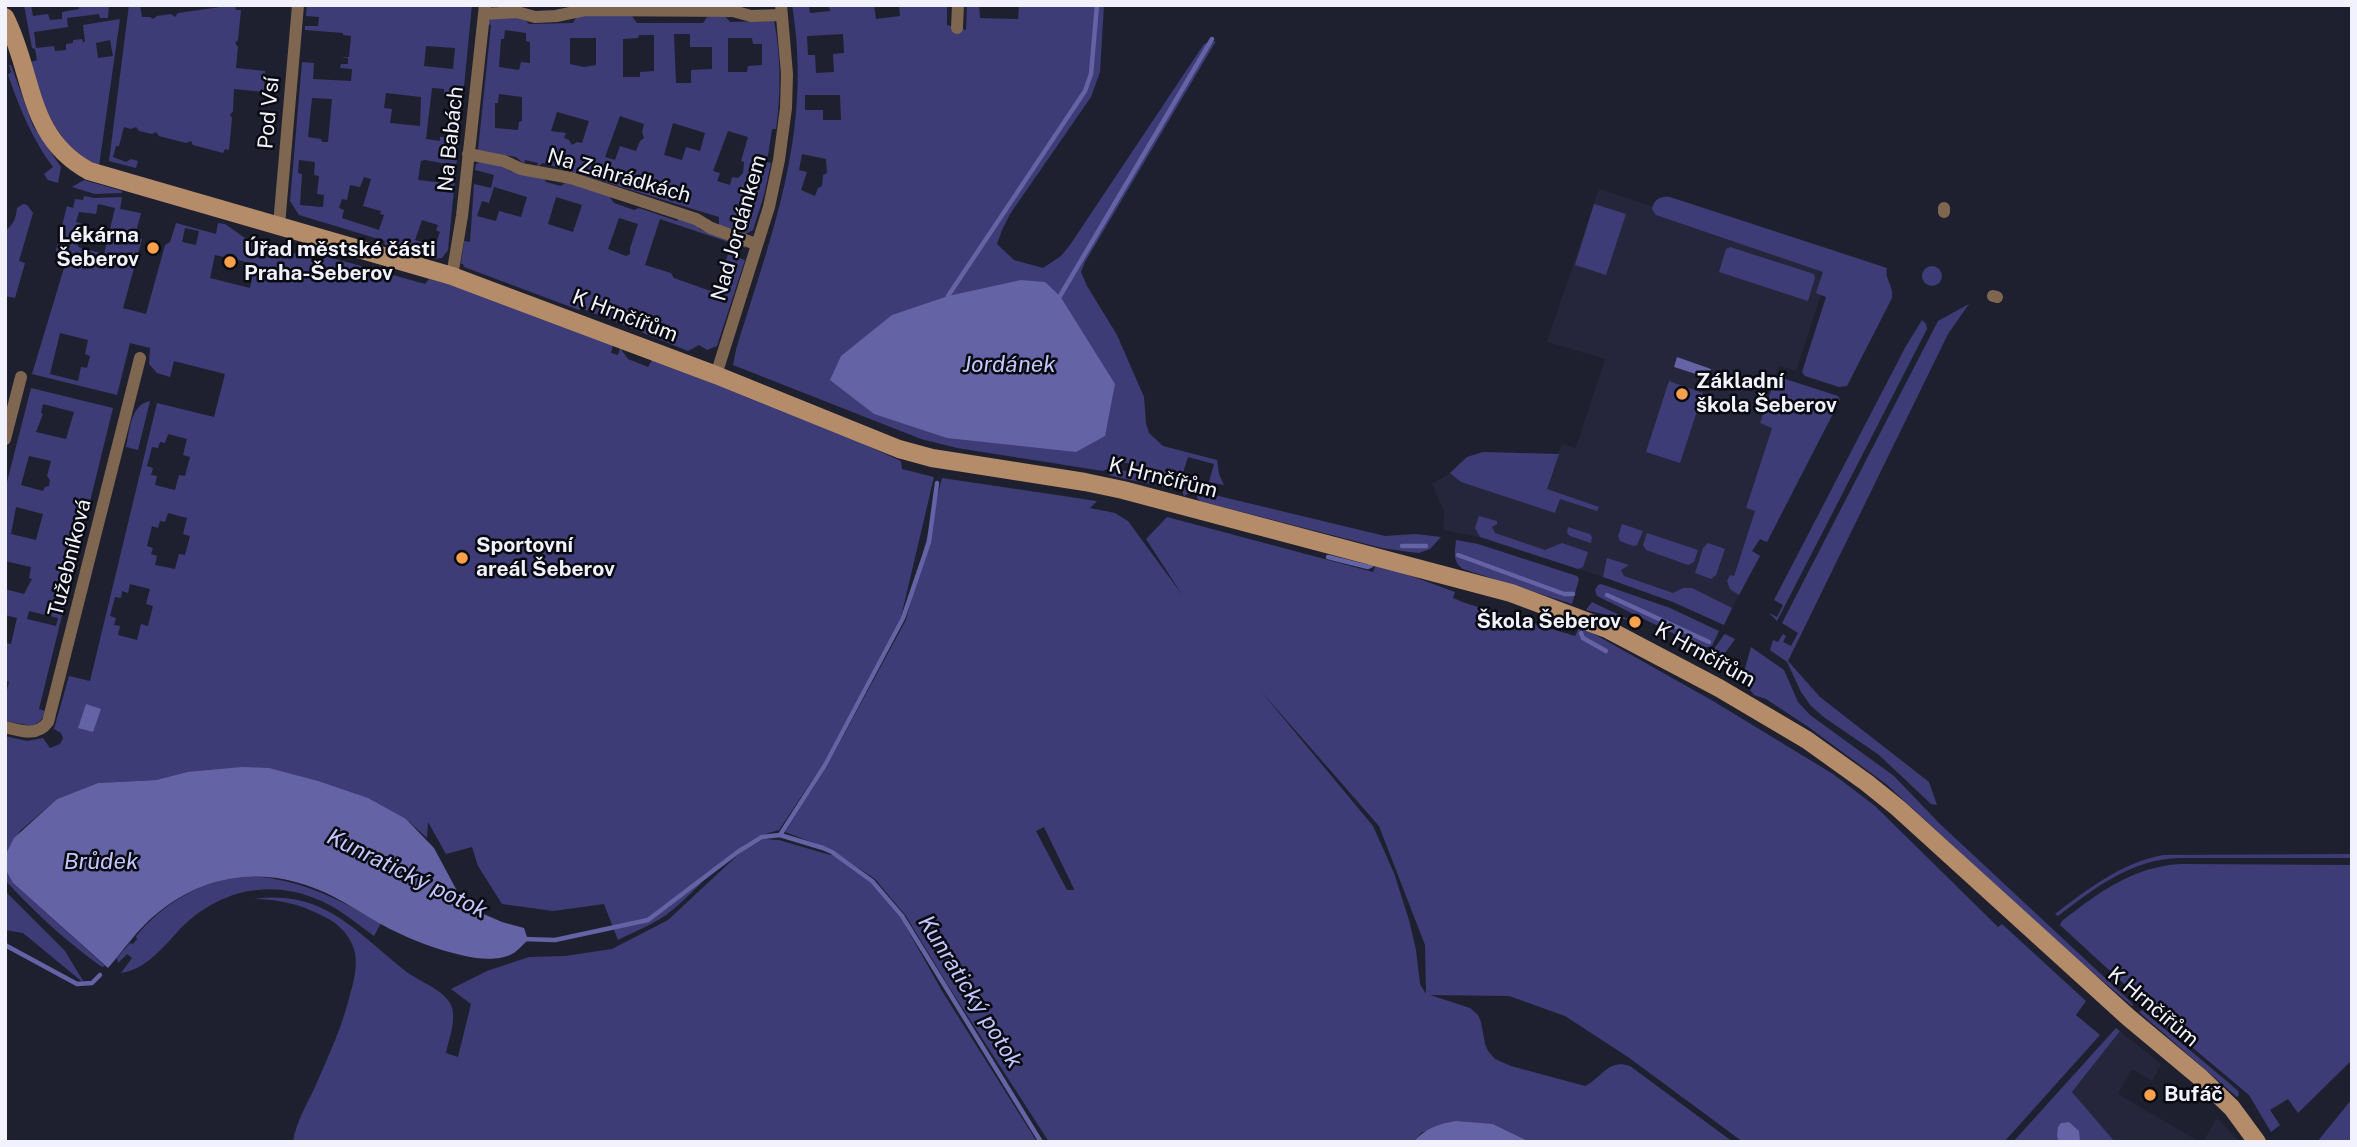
<!DOCTYPE html>
<html>
<head>
<meta charset="utf-8">
<style>
  body { margin:0 }
  #map { position:relative; width:2357px; height:1147px; overflow:hidden; background:#1f202f; font-family:"Public Sans",sans-serif }
  canvas { display:block }
  .frame { position:absolute; inset:0; border:7px solid #f1f2fd; pointer-events:none }
</style>
</head>
<body>
<div id="map">
<canvas width="2357" height="1147"></canvas>
<div class="frame"></div>
</div>
<script>
const g = document.querySelector('canvas').getContext('2d');
g.lineJoin = 'round';
function paint(path, color) {
  g.fillStyle = color;
  g.fill(path, 'evenodd');
}
function strokePath(path, color, width, dash) {
  g.strokeStyle = color;
  g.lineWidth = width;
  g.lineCap = dash ? 'butt' : 'round';
  g.setLineDash(dash || []);
  g.stroke(path);
}
function drawText(font, color, halo, rows, align = 'center') {
  g.font = font + ' "Public Sans",sans-serif';
  g.lineWidth = 5;
  g.setLineDash([]);
  g.textBaseline = 'middle';
  g.strokeStyle = halo;
  g.fillStyle = color;
  for (const [text, x, y, turn = 0] of rows) {
    g.save();
    g.translate(x, y);
    g.rotate((+turn || 0) * Math.PI / 180);
    g.textAlign = isNaN(turn) ? turn : align;
    if (halo) g.strokeText(text, 0, 0);
    g.fillText(text, 0, 0);
    g.restore();
  }
}
paint(new Path2D(`
  M1599 189 1831 264 1796 371 1779 366 1760 423 1772 427 1746 508 1755 511 1733 577 1739 595 1724 625 1673 602 1603 577 1480 537 1443 530 1444 511 1432 484 1450 473 1467 457 1483 452 1558 454 1562 444 1576 448 1605 359 1547 342Z
  M2120 1031 2161 1064 2152 1081 2132 1069 2118 1094 2200 1142H2115L2072 1092Z
  M2217 1118 2237 1139 2238 1142H2203Z`), '#25263b');
paint(new Path2D(`
  M24 5H31L33 16 48 14 50 20 62 19V12L79 9 78 5H109L108 18H100L99 14 67 18 68 27 34 32 36 48 54 46 55 51 66 50V44L73 43V40L82 39 83 42H85L83 25 120 19 99 166C57 148 41 103 31 62L37 60 35 49 32 48ZM110 40 113 56 98 58 96 43Z
  M129 5H140L142 17H150L153 19 157 16 171 14 175 17 178 13 235 5 236 10H241L238 40 235 43 238 47 236 68 265 71 264 92 234 89 233 111 230 115 232 118 229 150 225 149 223 153 193 145 191 141 186 143 159 136 156 132 152 134 139 131 136 127 131 129 124 127 119 146H116L113 157 126 162 131 159 138 161 136 168 109 161Z
  M307 5H472L448 250 442 258 435 259 384 244 385 241 299 215 290 201 302 62 314 63 313 79 351 81 352 69 340 68 341 64H348V58L341 57H349L351 36 343 35V33L305 30V26H318L319 17 306 16ZM426 46 455 48 453 69 424 66ZM432 88 444 89V94L451 95 447 137H440V141L426 139ZM386 93 421 97 420 126 390 123 392 109 384 108ZM312 98 332 99 328 142H322L321 139 308 137ZM299 160 315 162 314 175 319 176 317 194 324 195 323 207 300 205 302 174 298 173ZM425 160 447 164 445 183 418 180 421 161ZM364 177 371 179 363 206 381 211 380 214 384 215 379 230 342 218 344 210 339 208 342 199 347 200 350 185 360 187ZM422 220 438 225 436 230 440 232 435 246 415 240Z
  M792 5H809L810 13 830 11 829 5H874L876 19 900 16 899 5H947V25L966 30 967 5H979L980 18 1018 19 1019 5H1104L1100 72 1091 97 1010 214 1002 230 997 244 1014 260 1043 268 1061 256 1070 245 1204 44 1216 41 1085 262 1081 272 1087 286 1117 335 1144 397 1146 423 1149 433 1163 446 1217 460 1219 474 1224 485 1209 482 1214 464 1188 457 1181 479 1123 462 1115 466 1114 470 1109 468 1103 471 957 448 921 439 733 365 736 350C772 233 813 131 792 5ZM843 34 844 53 833 54 834 72 816 73 815 55H808L807 36ZM805 95H840L841 120H823V110H805ZM802 154 826 159 827 173 823 175 822 186 818 188 815 196 801 190 807 172 799 170Z
  M521 16 529 24 573 23 577 16H632L637 23H703L707 17 725 16 730 22 774 21C781 55 781 95 776 129H772L767 162 771 163 764 195 753 230 745 234 719 225V217L543 163 537 167 538 163 525 160 524 164 516 157 478 150 491 25 487 24 490 19ZM505 30 526 33V41L530 42V63L521 62 519 70 499 67 501 39H504ZM674 34H690V47H712V69L691 70V83H676ZM639 35H654V71L640 72V77H623V39L638 38ZM570 38H596V65L584 67 570 64ZM728 38H752L753 44H762V65L748 66 747 72H728ZM499 94 522 97V121L519 122 518 130 495 128V103H498ZM557 112 589 121 582 143 577 142 572 145 569 140 564 138 566 133 551 131ZM620 116 644 124 642 132 644 138 640 141 636 151 620 146 615 160 605 157ZM673 123 705 133 700 151 686 147 682 160 664 155ZM728 131 748 137 741 161 744 162 743 173 738 178 732 177 730 185 717 181 720 173 713 171Z
  M9 65H11L33 126 61 167 58 183 48 180 44 174 53 167C32 139 20 109 8 75L11 72Z
  M479 162 508 167 509 171 544 178 546 182 561 186 566 182 609 196 614 203 634 210 639 208 677 221 680 218 699 226V229L743 244 746 248 660 219 645 265 671 273 674 278 716 293 728 254 745 260 717 346 707 350 699 345 688 351 581 308 579 310 464 267 463 264H461L464 241 470 242 474 184 491 188 494 175 475 170 476 164ZM494 187 527 197 521 217 499 211 496 221 477 216 482 201 489 203ZM556 197 582 205 573 232 548 224ZM619 218 638 224 630 248V254L626 256 608 249Z
  M84 180 122 191V193L95 194 72 187Z
  M84 196 94 198 122 197 120 209 141 213 135 236 142 239 123 308 146 314 165 245 170 242 176 223 216 234 218 223 225 224 245 238 320 261 325 256 425 284 429 279 467 290 613 345 611 353 618 355 620 348 628 359 648 367 652 360 802 416 901 461 902 469 934 477 901 617 823 764 779 830C730 841 705 886 666 915 652 925 633 932 618 940L604 904 553 911 502 904 478 866 472 847 446 854 428 822 427 838 406 819 187 772 156 780 98 783 57 799 20 831 5 856V736L27 741 43 738 50 748 60 744 63 738 61 733 54 729 69 676 90 681 157 403 214 417 225 374 174 361 170 377 157 373 149 364 150 348 130 343 117 395 32 374 64 268 58 266 56 250 67 206 73 208 75 199 83 200ZM98 204 115 208 104 254 78 247 83 224 76 222 79 212 96 214ZM185 228 199 231 196 245 182 242ZM215 255 255 264 250 288 210 278ZM60 333 88 340 85 354 90 356 87 368 81 367 78 381 50 374ZM168 434 187 439 183 455 190 457 185 476 179 475 175 490 155 485 157 476 151 475 153 468 147 466 152 447 158 448 160 442 165 443ZM168 513 187 518 183 534 190 536 185 555 179 554 175 569 155 565 157 556 151 554 153 548 147 546 152 526 158 528 160 521 165 522ZM130 584 150 589 146 604 153 606 148 626 141 624 137 640 118 635 120 626 114 625 116 618 110 616 115 597 121 598 122 591 128 593Z
  M1670 197 1887 268C1884 278 1894 286 1892 298L1847 386 1839 387 1805 376 1802 372 1826 297 1816 293 1823 272 1656 215 1652 209C1654 199 1661 196 1670 197Z
  M23 204 27 205 33 213 19 261 25 263 15 298 5 296V231C13 225 16 219 17 208Z
  M1594 204 1626 214 1606 275 1575 265Z
  M1730 247 1814 274 1815 278 1808 301 1719 272 1726 249Z
  M1922 276a10 10 0 1 1 20 0a10 10 0 1 1-20 0Z
  M1969 304 1948 334 1788 661 1820 697 1929 782 1937 805 1931 804 1879 755 1825 718 1811 706 1801 692 1787 662 1770 650 1773 640 1778 642 1783 634 1786 636 1783 642 1791 646 1798 633 1782 623 1938 321Z
  M1922 320 1926 324 1927 329 1777 621 1769 613 1777 617 1783 605 1774 600 1906 346Z
  M1776 376 1838 396 1840 400 1767 542 1760 539 1752 551 1760 556 1739 595 1730 589 1727 581 1730 575 1734 576 1755 511 1746 508 1772 428 1760 423Z
  M1669 381 1703 393 1680 463 1646 452Z
  M31 388 113 408 39 709 45 711C43 719 40 722 33 726L5 721V698L9 682 5 680V643L11 644 17 618 5 615V589L24 594 32 579 29 578 31 567 5 561V490ZM43 404 74 412 66 439 36 432 43 414 41 413ZM29 456 51 461 47 476 50 480 49 486 45 487 43 491 21 485ZM16 507 43 514 36 540 11 534ZM29 611 58 618 56 626 27 619Z
  M150 401 138 450 126 447C130 430 130 405 150 401Z
  M1483 452 1559 454 1547 489 1599 507 1597 511 1560 499 1555 513 1461 482 1450 473 1467 457Z
  M1121 470 1190 488 1189 493 1184 496 1182 491 1108 475Z
  M942 478 1097 501 1090 508 1115 513 1128 521 1183 596 1146 539 1167 517 1373 572 1376 564 1384 566 1455 592 1453 598 1465 603 1575 636 1580 626 1713 701 1833 774 1875 806 1998 927 2002 924 2086 1001 2076 1015 2100 1035 2004 1142H1743L1628 1057 1565 1016 1509 996 1430 995 1470 1008 1478 1015 1481 1022 1485 1044 1488 1051 1495 1059 1511 1066 1585 1086C1602 1078 1608 1058 1630 1066L1733 1142H1530L1493 1124 1422 1132 1413 1142H1049L949 987 906 916 875 879 830 849 785 832 827 766 906 620ZM1260 690 1379 826 1425 945 1426 994 1420 984 1416 950 1409 920 1394 873 1373 826ZM1044 827 1074 889V890H1067L1036 831Z
  M1198 491 1385 536 1416 534 1441 537 1430 549 1419 553 1409 552 1382 548 1200 501 1197 498Z
  M1479 516 1497 521V524L1492 527 1495 533 1545 550 1562 543 1588 552 1583 567 1578 569 1480 537 1475 528Z
  M1622 524 1643 531 1637 545 1633 546 1620 541 1618 536Z
  M1568 527 1590 534 1592 537 1591 543 1570 536 1567 533Z
  M1647 533 1698 550 1694 562 1688 565 1646 550 1643 545Z
  M1456 540 1478 544 1577 576 1579 579 1572 604 1463 569C1452 561 1455 552 1456 540Z
  M1708 543 1725 549 1716 575 1711 579 1695 573 1703 548Z
  M1607 558 1629 565 1621 570 1624 576 1673 593 1683 588H1692L1732 608 1724 625 1673 602 1603 577Z
  M1601 584 1670 608 1719 631 1712 646 1703 648 1597 596 1595 590 1598 585Z
  M1592 602 1594 603 1632 621 1586 610Z
  M1725 634 1735 639C1724 655 1720 664 1700 654L1701 651C1716 654 1717 642 1725 634Z
  M1751 647 1784 670 1798 702 1810 715 1894 776 1940 824 2133 1004 2132 1006 2062 946 1886 784 1807 726 1766 699 1754 695 1747 686 1744 672Z
  M764 839 779 840 830 855 835 854 871 883 902 920 942 991 1037 1142H293C296 1122 307 1104 315 1087 329 1055 343 1025 351 991 355 977 359 958 352 944 346 930 334 921 321 915 299 904 278 899 254 899 326 889 357 934 408 973 421 982 444 990 451 1005 457 1020 449 1038 446 1053L458 1057 471 1004 451 989 487 971 529 957 565 956 612 949 668 920 741 852Z
  M2352 854V858H2180C2131 859 2095 888 2058 916L2055 914C2088 889 2121 863 2163 855Z
  M2180 864 2352 865V1060L2298 1113 2288 1099 2270 1110 2280 1125 2271 1132 2249 1095 2144 1007 2146 1004 2060 925 2062 921C2098 893 2132 867 2180 864Z
  M5 869 13 883 105 966 102 967C67 942 34 912 5 880Z
  M240 876C295 876 334 897 381 923L374 936C355 922 336 906 314 898 266 879 216 892 180 929 163 947 147 969 121 973L132 958 127 954 118 963 117 958 130 943 133 944 137 939 136 936C163 904 198 883 240 876Z
  M5 891 65 951 85 984 23 933 5 930Z
  M2142 1010 2229 1083 2238 1091 2239 1095 2237 1097 2139 1012Z
  M2116 1028 2120 1031 2072 1092 2115 1142H2013Z
  M2352 1099V1142H2317Z`), '#3e3c76');
paint(new Path2D(`
  M1021 280 1045 282 1060 296 1115 384 1105 436 1076 452 947 438 874 414 830 380 841 356 892 315 948 296Z
  M1677 357 1711 369 1708 378 1674 367Z
  M86 704 101 709 93 732 78 728Z
  M242 767 269 768 318 781 368 798 406 819 434 848 463 902 472 909 502 922 524 928 528 940C523 944 518 951 512 954 499 961 478 959 465 956 438 950 414 941 390 929 365 916 341 898 314 888 257 866 201 876 154 916 137 930 123 951 108 968L13 883 5 869V856L14 838 57 799 98 783 156 780 187 772Z
  M1456 1121 1493 1124 1530 1142H1413C1426 1128 1438 1124 1456 1121Z
  M2069 1122 2079 1131 2080 1142H2059L2057 1136 2058 1127 2061 1123Z`), '#6363a5');
strokePath(new Path2D(`
  M948 296 1085 91 1091 74 1097 5
  M1060 296 1212 39
  M1402 546H1426
  M1458 555 1564 594H1573
  M1328 557 1368 567 1372 565
  M1607 595 1709 642
  M1581 633 1583 638 1606 651
  M780 835 825 765 903 618 929 542 937 483
  M522 939 555 940 648 920 739 851 762 837 780 835 823 848 832 852 872 881 902 916 1041 1142
  M5 945 77 984 92 983 100 975`), '#6363a5', 4.5);
strokePath(new Path2D(`
  M484 14 517 12 535 17 556 16 585 10 733 11 751 16 782 15
  M957 28 958 5
  M468 154 504 161 521 169 571 178 696 219 711 228 756 244
  M1944 212V208
  M279 225 298 5
  M452 276 462 216 485 5
  M1993 296 1997 297
  M716 375 769 207 779 160 786 108 787 74 781 5
  M5 439 21 377
  M5 727C21 731 37 737 48 722L140 358`), '#7f6650', 12);
strokePath(new Path2D(`
  M5 17C34 73 26 137 89 171L452 276 716 375 899 449 932 458 1085 482 1123 490 1511 593 1607 629 1719 688 1807 740 1867 783 1898 808 2128 1017 2201 1078 2232 1108 2257 1142`), '#b58c69', 18);
for (const [x, y, r, color] of [
  [153,248,7,"#f9a04c"],
  [230,262,7,"#f9a04c"],
  [1682,394,7,"#f9a04c"],
  [462,558,7,"#f9a04c"],
  [1635,622,7,"#f9a04c"],
  [2150,1095,7,"#f9a04c"]
]) {
  const dot = new Path2D();
  dot.arc(x, y, r, 0, 2 * Math.PI);
  g.fillStyle = color;
  g.fill(dot);
  strokePath(dot, '#0a0a11', 2.5);
}
drawText('21px', '#f1f2fd', '#0a0a11', [
  ["Pod Vsí",269,113,-85],
  ["Na Babách",451,139,-84],
  ["Na Zahrádkách",619,176,16],
  ["Nad Jordánkem",739,228,-74],
  ["K Hrnčířům",625,316,21],
  ["K Hrnčířům",1163,478,14],
  ["Tužebníková",70,558,-76],
  ["K Hrnčířům",1705,655,29],
  ["K Hrnčířům",2153,1007,40]
]);
drawText('bold 21px', '#f1f2fd', '#0a0a11', [
  ["Lékárna",139,236,"right"],
  ["Šeberov",139,260,"right"],
  ["Úřad městské části",244,250],
  ["Praha-Šeberov",244,274],
  ["Základní",1696,382],
  ["škola Šeberov",1696,406],
  ["Sportovní",476,546],
  ["areál Šeberov",476,570],
  ["Škola Šeberov",1621,622,"right"],
  ["Bufáč",2164,1095]
], 'left');
drawText('italic 23px', '#c3c6ff', '#0a0a11', [
  ["Jordánek",1009,365],
  ["Brůdek",101,862],
  ["Kunratický potok",407,874,26],
  ["Kunratický potok",970,992,58]
]);
</script>
</body>
</html>
